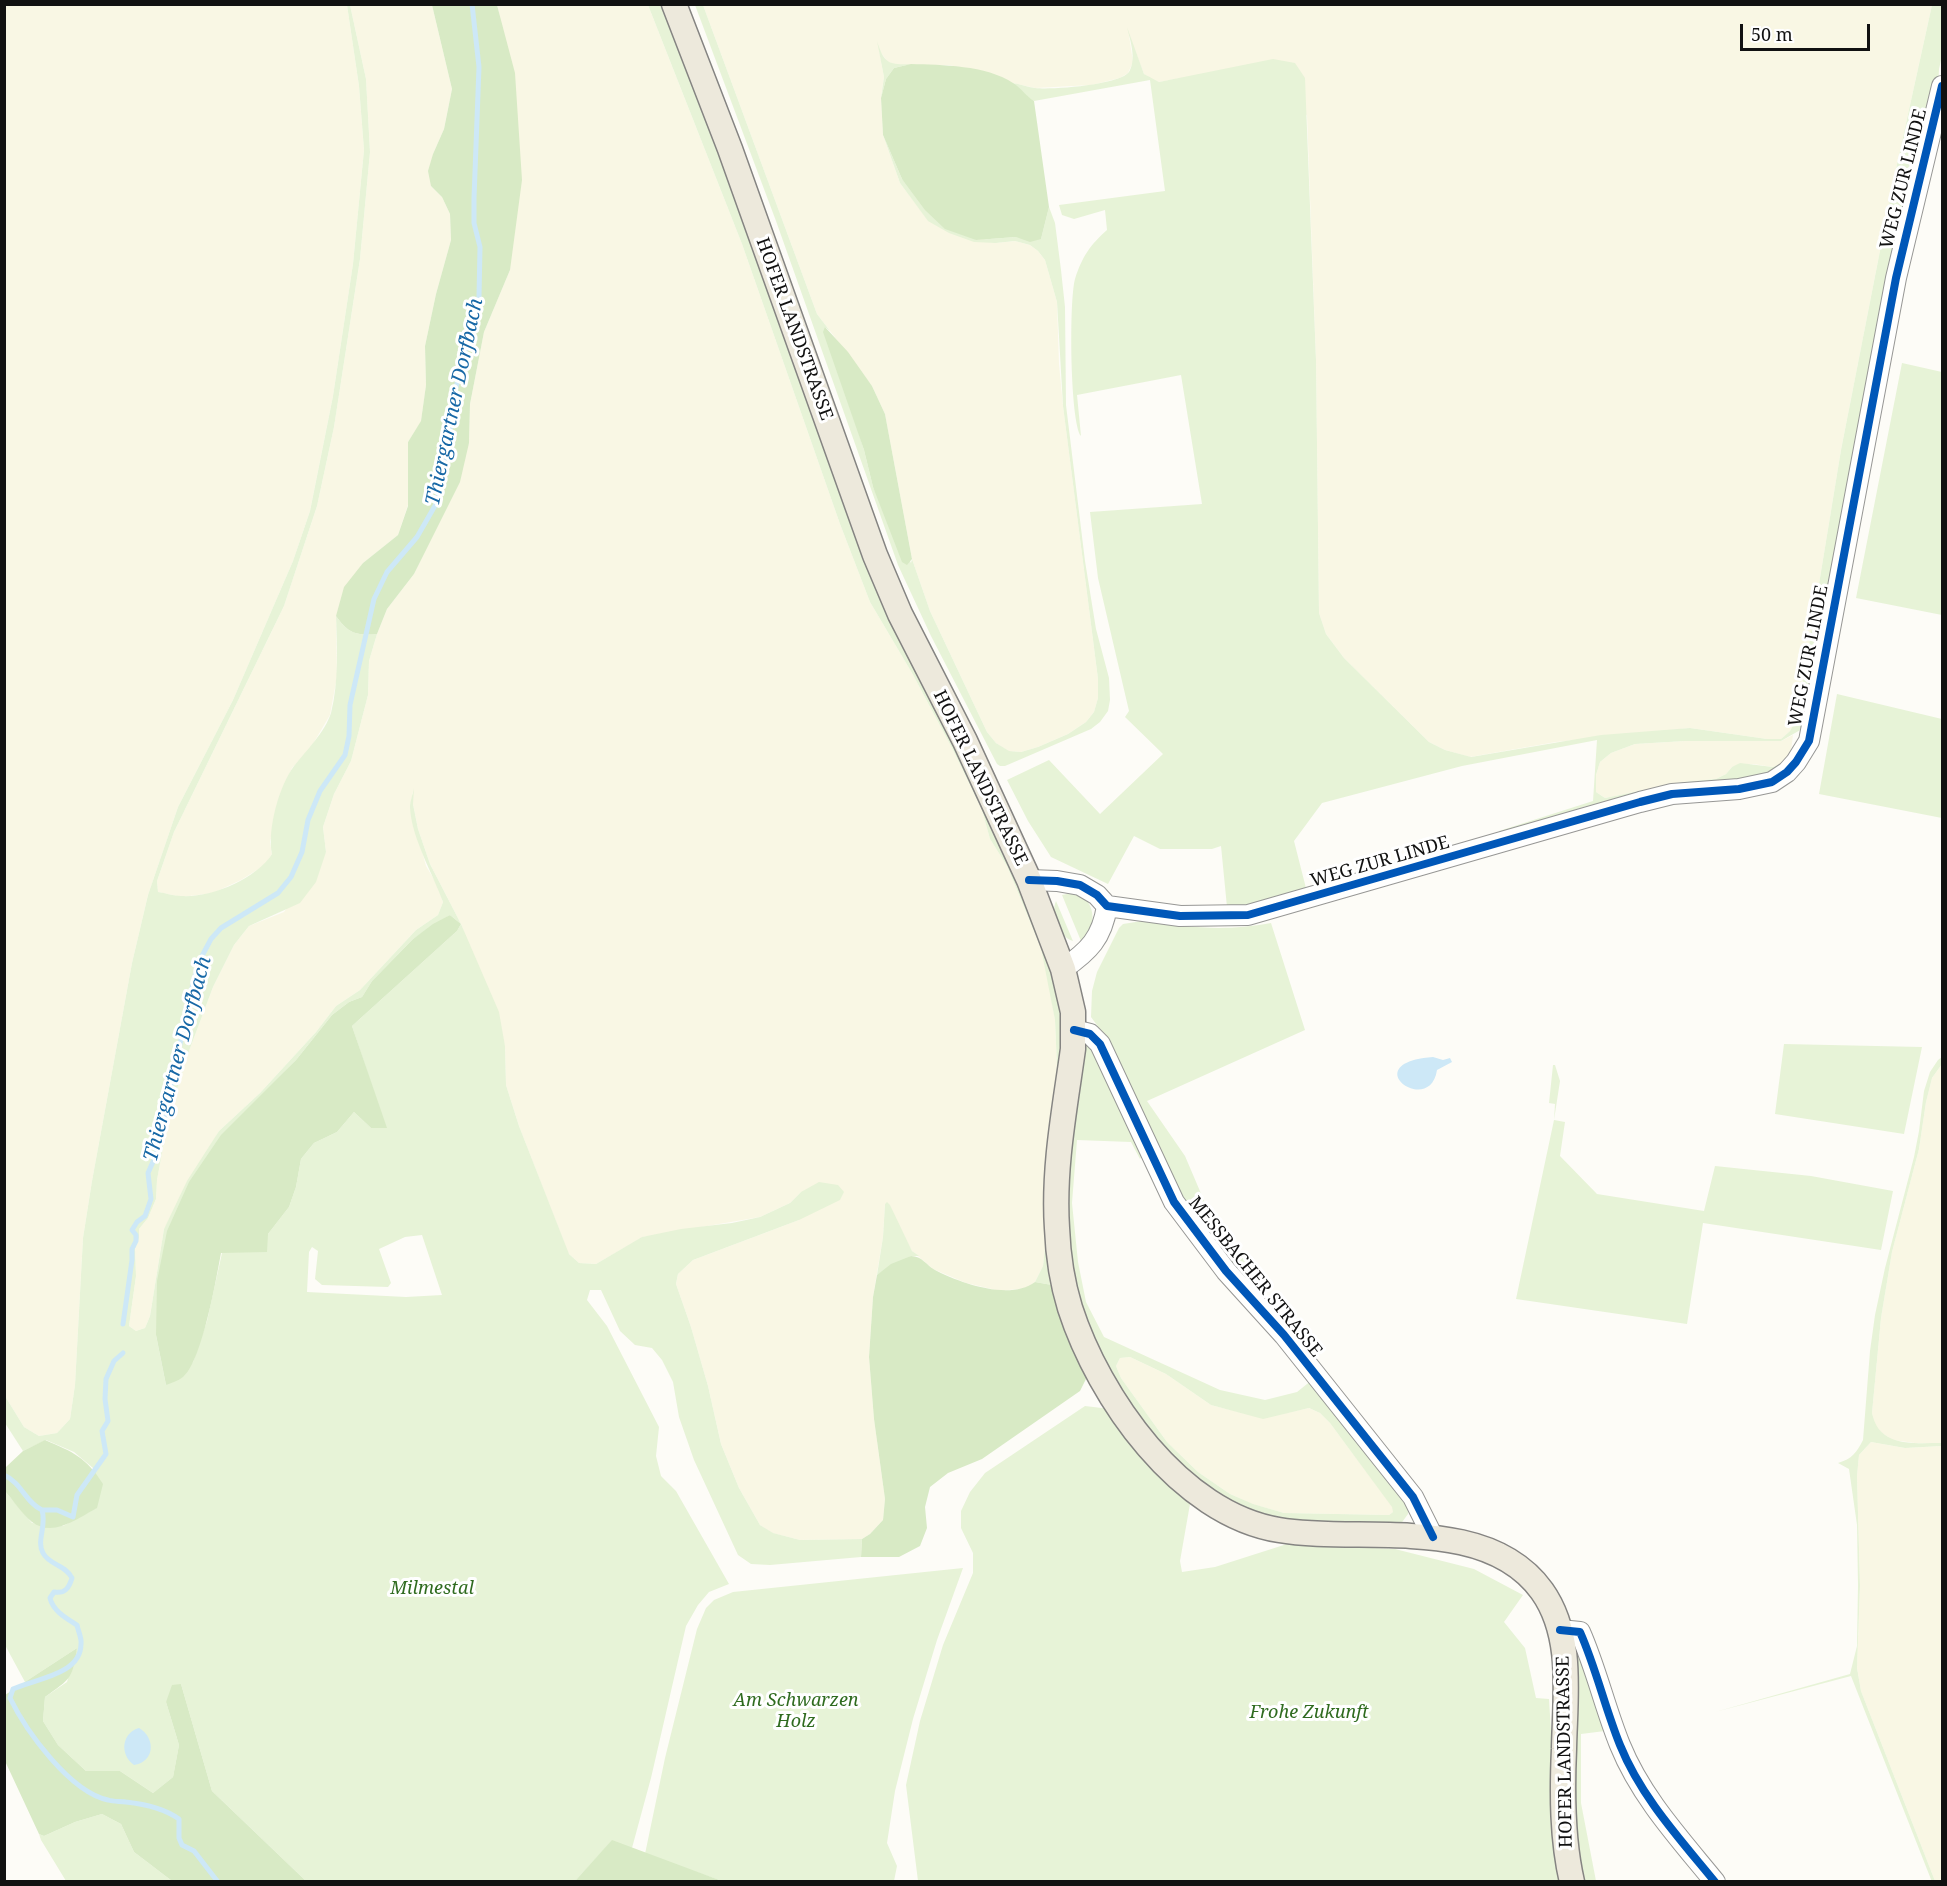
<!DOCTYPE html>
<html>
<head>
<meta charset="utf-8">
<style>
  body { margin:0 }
  #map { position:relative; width:1947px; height:1886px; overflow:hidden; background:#fdfcf7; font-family:"Noto Serif",serif }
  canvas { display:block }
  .frame { position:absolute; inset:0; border:6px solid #111; pointer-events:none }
  .scale { position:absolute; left:1740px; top:24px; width:130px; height:27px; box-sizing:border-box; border:3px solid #111; border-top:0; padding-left:8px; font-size:18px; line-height:21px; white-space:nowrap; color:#111; -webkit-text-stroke:4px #fff; paint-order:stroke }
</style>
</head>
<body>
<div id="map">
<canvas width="1947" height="1886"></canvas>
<div class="frame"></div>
<div class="scale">50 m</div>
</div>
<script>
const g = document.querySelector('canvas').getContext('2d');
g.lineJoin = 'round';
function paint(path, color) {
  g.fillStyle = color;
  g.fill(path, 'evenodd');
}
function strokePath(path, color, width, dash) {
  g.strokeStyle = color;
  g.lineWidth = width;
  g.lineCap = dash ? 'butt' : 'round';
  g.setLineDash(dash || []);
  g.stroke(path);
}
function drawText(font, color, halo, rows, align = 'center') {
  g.font = font + ' "Noto Serif",serif';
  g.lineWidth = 6;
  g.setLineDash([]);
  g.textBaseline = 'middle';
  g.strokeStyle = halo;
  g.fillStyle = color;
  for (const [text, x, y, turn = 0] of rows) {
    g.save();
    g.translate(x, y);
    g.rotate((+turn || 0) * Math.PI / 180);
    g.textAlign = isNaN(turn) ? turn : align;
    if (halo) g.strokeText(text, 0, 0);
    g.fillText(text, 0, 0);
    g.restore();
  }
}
paint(new Path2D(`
  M5 5H347L359 86 364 150 353 264 333 396 310 511 293 561 233 700 178 807 148 895 132 963 92 1181 83 1238 75 1385 70 1419 57 1433 39 1436 24 1427 5 1396Z
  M350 5H432L452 89 444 129 433 154 431 186 442 197 450 214 451 240 436 294 425 346 426 385 421 422 408 442V505L398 535 363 563 336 616 337 677 330 715 310 749 292 768 278 801 270 842 272 854 265 865 241 880 213 893 182 897 158 892 157 881 174 832 284 606 317 506 334 427 360 259 370 152 366 79Z
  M497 5H648L742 244 840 524 870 602 912 673 953 750 982 810 990 839 1007 866 1041 948 1048 977 1055 1020 1057 1067 1046 1155 1043 1198 1046 1240 1043 1266 1035 1282 1027 1288 1000 1291 966 1283 933 1269 912 1251 885 1203 883 1237 873 1297 869 1357 874 1419 885 1499 883 1520 870 1534 862 1539 800 1540 772 1533 760 1525 739 1488 721 1444 708 1386 691 1327 676 1284 678 1274 693 1260 799 1220 801 1192 790 1203 760 1217 643 1237 596 1264 579 1263 568 1253 519 1126 506 1085 505 1046 461 924 430 864 418 829 413 804V792L410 806 426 866 437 884 443 902 438 915 416 930 360 990 336 1006 316 1032 260 1093 219 1131 164 1229 150 1316 145 1328 136 1331 129 1326 136 1276 135 1249 139 1238V1229L148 1218 156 1199 157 1180 169 1115 189 1051 213 987 234 945 249 926 284 912 326 852 323 827 334 794 351 761 368 695 369 661 377 634 387 609 414 574 433 533 469 443 470 404 484 332 510 270 500 17Z
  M703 5H1932L1896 169 1841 450 1797 718 1790 731 1781 739H1767L1690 728 1556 742 1470 757 1445 750 1429 742 1344 658 1326 634 1319 613 1316 360 1307 115 1182 78 1159 82 1150 78 1144 74 1129 35 1133 62 1128 73 1120 78 1092 85 1035 88 1012 83 990 73 948 65H895L887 61 879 50 884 77 881 98 883 135 900 183 928 220 996 243 1015 241 1030 245 1038 251 1045 260 1057 302 1059 364 1063 406 1092 632 1098 679V698L1094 712 1086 722 1068 734 1038 747 1021 752 1008 751 996 743 987 732 930 611 912 559 885 414 872 386 817 314Z
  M1793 735 1790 759 1782 764 1773 767 1753 764 1732 767 1726 774 1716 779 1683 782 1605 798 1596 792V775L1600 762 1611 753 1635 744 1685 741H1781Z
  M1942 1064V1443H1915L1893 1440 1883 1434 1874 1426 1872 1413 1881 1318 1892 1252 1919 1149 1926 1102 1932 1078Z
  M1130 1357 1166 1374 1211 1405 1263 1418 1309 1408 1320 1413 1330 1423 1393 1507V1512L1389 1515 1284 1513 1252 1504 1230 1494 1198 1472 1167 1442 1121 1378 1116 1366 1120 1358Z
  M1871 1442 1905 1448 1942 1446V1881H1935L1861 1691 1857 1668 1860 1586 1857 1476 1859 1455Z`), '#f9f7e4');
paint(new Path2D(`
  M347 5H350L366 79 370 152 360 259 334 427 317 506 284 606 174 832 157 881 158 892C166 893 174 896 181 896 211 898 256 879 272 854 267 830 279 786 294 766 306 751 325 732 331 713 339 681 337 648 336 616 348 633 356 636 377 634L369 661 368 695 351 761 334 794 323 827 326 852 316 882 300 903 249 926 234 945 213 987 189 1051 169 1115 157 1180 156 1199 148 1218 139 1229V1238L135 1249 136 1276 129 1326 136 1331 145 1328 150 1316 164 1229 187 1181 219 1131 260 1093 316 1032 336 1006 360 990 416 930 438 915 443 902C433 874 411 837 410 807 410 801 413 794 414 788L413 804 418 829 430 864 461 924 499 1012 505 1046 506 1085 519 1126 569 1254 579 1263 596 1264 642 1237 681 1229 732 1223 760 1217 790 1203 801 1192 819 1182 838 1185 844 1192 840 1200 799 1220 693 1260 678 1274 676 1284 691 1327 708 1386 721 1444 739 1488 760 1525 773 1533 800 1540 862 1539 861 1557 770 1565 751 1564 738 1555 694 1460 679 1417 673 1382 662 1360 652 1348 635 1345 620 1331 601 1290H590L587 1300 607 1326 659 1427 656 1456 661 1476 676 1491 729 1584 709 1592 698 1605 686 1626 651 1778 632 1848 612 1841 575 1881H306L212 1791 181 1684 166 1702 179 1745 173 1777 153 1793 120 1771H86L58 1745 43 1721 45 1697 67 1682 77 1648 25 1682 5 1645 4 1490 32 1523 63 1526 96 1508 93 1468 74 1452 46 1440 23 1451 5 1423V1396L24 1427 39 1436 57 1433 70 1419 75 1385 83 1238 92 1181 132 963 148 895 178 807 233 700 293 561 310 511 333 396 353 264 364 150 359 86ZM450 915 461 924 457 931 352 1026 386 1128H371L354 1112 337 1132 314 1143 301 1159 296 1187 289 1207 268 1234 222 1253 207 1321 193 1362 166 1385 156 1335 268 1089 296 1060 332 1015 349 1002 362 997 372 981 413 939ZM422 1235 442 1295 406 1297 307 1292 309 1252 312 1247 318 1251 315 1279 322 1285 388 1287 391 1283 379 1249 405 1237Z
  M648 5H663L976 781 1032 909 1063 1004 1058 1290 1052 1285 1035 1282 1043 1266 1046 1240 1043 1198 1046 1155 1057 1067 1055 1020 1041 948 1007 866 990 839 982 810 953 750 912 673 870 602 840 524 742 244Z
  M695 5H703L817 314 830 331 825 327 864 450 873 487 911 563 912 559 930 611 987 732 996 743 1009 751 1021 752 1038 747 1068 734 1086 722 1094 712 1098 698V679L1092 632 1063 406 1057 302 1045 260 1038 251 1030 245 1015 241 996 243 974 242 949 233 928 221 900 183 883 135 902 179 976 240 1016 237 1041 239 1049 207 1055 223 1061 270 1065 307 1066 405 1085 561 1096 629 1109 678 1110 700 1108 711 1100 722 1091 729 1005 766H1000L997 764 931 636 898 565 776 221Z
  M1932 5H1942V56L1939 69 1938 90 1802 729 1781 741H1685L1635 744 1611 753 1600 762 1596 775V792L1605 798 1683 782 1716 779 1726 774 1732 767 1740 763 1773 767 1782 764 1761 778 1621 798 1584 807 1502 833 1499 831 1593 801 1597 740 1462 766 1322 803 1294 841 1307 892 1269 902 1227 907 1221 846 1212 849H1160L1134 836 1108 884 1051 857 1028 821 1007 780 1049 760 1100 814 1163 754 1125 717 1129 711 1098 578 1090 512 1202 504 1181 375 1077 395 1081 436C1070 422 1069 300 1075 279 1082 257 1090 245 1107 230L1105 210 1074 219 1062 215 1059 205 1165 191 1150 80 1034 101 1029 98 1012 83C1020 84 1027 87 1035 88 1052 90 1119 85 1129 72 1137 59 1130 40 1127 27L1144 74 1159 82 1273 59 1295 63 1305 78 1316 360 1319 613 1326 634 1344 658 1429 742 1445 750 1471 757 1601 735 1690 728 1767 739H1781L1790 731 1797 718 1841 450 1896 169Z
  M877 41C884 63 888 65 911 64L894 68 886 79 881 98 884 77Z
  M1902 363 1942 372V615L1856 598Z
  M1837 694 1942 719V818L1819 794Z
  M1072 893C1096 895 1099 929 1081 941L1062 895Z
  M1056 901 1073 941C1058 936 1050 915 1056 901Z
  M1142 921C1190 927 1222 932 1271 923L1305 1030 1147 1101 1185 1156 1211 1217 1228 1237 1215 1248 1201 1234 1128 1088 1113 1047 1091 1017 1092 991 1097 972 1119 928 1123 924Z
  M1784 1044 1922 1047 1904 1134 1775 1114Z
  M1088 1045 1094 1047 1145 1152 1140 1159 1131 1142 1077 1140 1072 1203 1078 1262 1086 1302 1104 1337 1220 1390 1265 1400 1297 1392 1312 1380 1409 1505 1408 1514 1400 1525C1376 1524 1352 1524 1328 1523 1311 1523 1294 1523 1278 1520 1256 1516 1233 1507 1215 1495 1207 1490 1200 1483 1194 1478 1129 1423 1077 1327 1068 1242 1061 1177 1077 1112 1083 1048ZM1130 1357 1166 1374 1211 1405 1263 1419 1309 1408 1320 1413 1330 1423 1392 1507 1393 1512 1389 1515 1284 1513 1253 1504 1230 1494 1198 1472 1167 1442 1121 1378 1116 1366 1120 1358Z
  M1942 1057V1064L1932 1078 1926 1102 1919 1149 1892 1252 1881 1318 1872 1413C1879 1448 1914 1443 1942 1443V1446L1905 1448 1871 1442 1859 1455 1857 1476 1860 1586 1857 1668 1861 1691 1935 1881 1932 1882 1851 1676 1715 1712 1850 1674 1857 1646 1858 1585 1857 1525 1849 1469 1838 1463C1852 1459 1857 1452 1863 1440L1870 1351 1875 1315 1885 1268 1914 1157 1919 1131 1924 1091 1930 1072 1938 1060Z
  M1553 1065H1555L1560 1081 1554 1120 1565 1122 1560 1156 1597 1194 1704 1211 1715 1166 1811 1176 1893 1191 1881 1250 1703 1223 1687 1324 1516 1299 1554 1120 1555 1104 1549 1103Z
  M887 1202 890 1205 912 1251 919 1256H911L877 1275 883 1237 885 1204Z
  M1236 1248 1268 1285 1259 1293 1251 1289 1223 1260Z
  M1085 1406 1110 1409 1190 1504 1180 1561 1182 1572 1215 1567 1287 1544 1395 1549 1474 1569 1523 1595 1504 1622 1525 1648 1536 1698 1549 1699 1558 1846 1563 1881H918L906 1785 920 1721 943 1645 973 1573V1553L961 1528V1511L970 1492 985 1473Z
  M963 1568 937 1640 913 1719 895 1791 887 1843 897 1866 894 1881H722L645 1854 665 1758 697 1629 706 1608 714 1600 733 1592Z
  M1574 1645H1578L1605 1731 1581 1734V1803L1596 1881H1581L1574 1848Z
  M102 1814 121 1824 134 1852 172 1881H66L41 1840 39 1834 44 1836 75 1822Z`), '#e7f3d7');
paint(new Path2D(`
  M432 5H497L515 73 522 180 510 270 484 332 470 404 469 443 460 482 414 574 387 609 377 634C356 636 348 633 336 616L344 587 363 563 398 535 408 506V442L421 421 426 385 425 346 436 294 451 240 450 214 442 197 431 186 428 171 433 154 444 129 452 89Z
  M911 64C942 65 986 65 1013 83 1021 88 1026 96 1034 101L1049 207 1041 239 1030 242 1016 237 976 240 945 229 925 210 902 179 883 135 881 98 886 79 894 68Z
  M825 327 848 352 872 386 885 414 912 559 907 565 902 562 873 487 864 450 823 332Z
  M450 915 461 924 457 931 352 1026 387 1128H371L354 1112 337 1132 314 1143 301 1159 296 1187 289 1207 268 1234 267 1252 221 1253C216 1280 202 1361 183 1377 178 1381 171 1383 166 1385L156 1335 157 1281 167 1231 189 1182 221 1135 296 1060 332 1015 349 1002 362 997 372 981 413 939 433 924Z
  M911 1256C922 1256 926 1265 935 1270 960 1283 1010 1301 1035 1282L1052 1285 1058 1290 1087 1377 1080 1391 982 1459 948 1473 930 1487 925 1507 927 1528 920 1546 899 1557H861L862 1539 870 1534 883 1520 885 1499 874 1419 869 1357 873 1297 877 1275 891 1264Z
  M45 1440C73 1452 86 1457 103 1484L97 1508C78 1518 53 1538 32 1522 22 1514 13 1500 4 1490L6 1467 23 1451Z
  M77 1648C72 1680 71 1678 45 1697L43 1721 58 1745 86 1771H120L153 1793 173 1777 179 1745 166 1702 172 1685 181 1684 212 1791 306 1881H172L134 1852 121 1824 102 1814 75 1822 44 1836 39 1834 5 1761V1695Z
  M612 1840 722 1881H575Z`), '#d8eac5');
paint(new Path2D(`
  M1433 1057 1443 1060 1450 1058 1452 1062 1437 1070C1430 1118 1354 1063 1433 1057Z
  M139 1728C156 1738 155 1762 134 1765 119 1754 122 1733 139 1728Z`), '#cde8f7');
strokePath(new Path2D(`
  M123 1324 132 1260V1249L136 1241V1235L132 1230 137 1222 145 1216 151 1199 148 1173 156 1155 194 979 202 956 211 939 221 928 278 893 291 877 302 852 308 820 320 791 345 755 349 736 350 705 374 599 387 572 417 537 436 504 450 441 451 407 479 297 480 247 474 223V198L479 67 472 4
  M4 1475C22 1483 25 1502 42 1510 47 1526 36 1541 43 1553 49 1565 66 1565 72 1578 69 1588 65 1594 54 1592L50 1598C53 1611 66 1618 77 1625 78 1631 82 1638 81 1644 81 1675 34 1679 13 1689L10 1698C26 1731 70 1792 108 1800 114 1802 120 1801 126 1802 144 1804 165 1809 179 1819V1838L182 1845 194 1851 218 1882
  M42 1510H57L73 1517 77 1495 106 1454 102 1431 108 1421 105 1399 106 1379 114 1361 123 1353`), '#cde8f7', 5);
const minor = new Path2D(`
  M1029 880 1057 881 1080 885 1097 895 1107 906 1180 916 1248 915 1640 802 1672 794 1739 789 1772 782 1787 772 1796 762 1809 741 1896 278 1942 86
  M1063 969C1089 951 1102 938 1107 906
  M1074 1030 1090 1034 1100 1044 1174 1202 1226 1271 1284 1335 1413 1497 1433 1537
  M1560 1630 1580 1632C1596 1668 1605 1708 1620 1745 1641 1797 1680 1839 1715 1882`);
const major = new Path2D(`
  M674 4 730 149 875 555 900 614 965 741 1029 880 1063 969 1073 1012V1049C1065 1107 1053 1168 1057 1228 1058 1254 1062 1282 1070 1308 1099 1398 1180 1514 1279 1530 1360 1544 1486 1513 1542 1591 1574 1636 1565 1696 1564 1749 1562 1793 1562 1839 1572 1882`);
strokePath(minor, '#979795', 22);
strokePath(major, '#858482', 27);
strokePath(minor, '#fffffe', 20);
strokePath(major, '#ede9dc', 24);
strokePath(new Path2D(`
  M1029 880 1057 881 1080 885 1097 895 1107 906 1180 916 1248 915 1640 802 1672 794 1739 789 1772 782 1787 772 1796 762 1809 741 1896 278 1942 86
  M1074 1030 1090 1034 1100 1044 1174 1202 1226 1271 1284 1335 1413 1497 1433 1537
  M1560 1630 1580 1632C1596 1668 1605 1708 1620 1745 1641 1797 1680 1839 1715 1882`), '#0057b8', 8);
drawText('18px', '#111', '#fff', [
  ["WEG ZUR LINDE",1904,179,-76],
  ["HOFER LANDSTRASSE",794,329,70],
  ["WEG ZUR LINDE",1809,656,-79],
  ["HOFER LANDSTRASSE",980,778,64],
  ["WEG ZUR LINDE",1380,862,-16],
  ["MESSBACHER STRASSE",1255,1277,51],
  ["HOFER LANDSTRASSE",1565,1752,-91]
]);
drawText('italic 18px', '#2f6b1f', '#fff', [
  ["Milmestal",432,1589],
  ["Am Schwarzen",796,1701],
  ["Holz",796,1722],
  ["Frohe Zukunft",1309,1713]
]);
drawText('italic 20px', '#1768a6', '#fff', [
  ["Thiergartner Dorfbach",455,402,-78],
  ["Thiergartner Dorfbach",178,1059,-75]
]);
</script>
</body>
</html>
